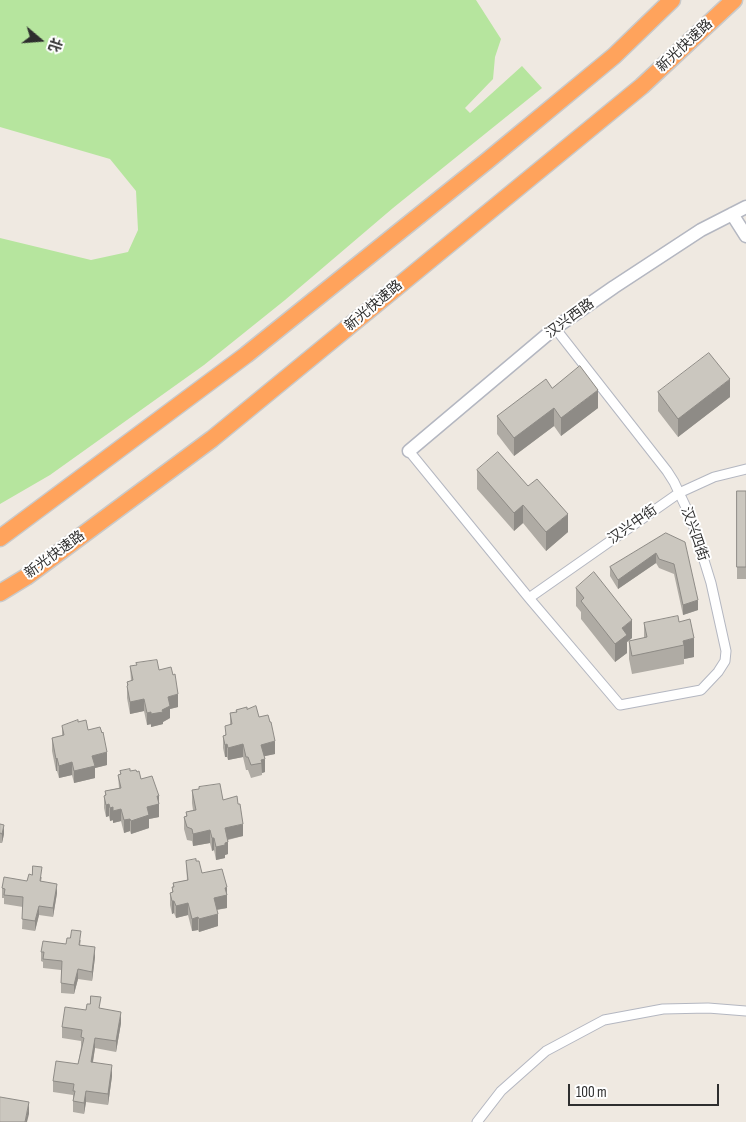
<!DOCTYPE html>
<html>
<head>
<meta charset="utf-8">
<style>
  body { margin:0 }
  #map { position:relative; width:746px; height:1122px; overflow:hidden; background:#efe9e1; font-family:"Sofia Sans Condensed","Noto Sans SC",sans-serif }
  canvas { display:block }
  .north { position:absolute; left:15px; top:15px; width:50px; height:50px; -webkit-text-stroke:4px #fff; paint-order:stroke; rotate:108deg; font-size:14px; font-weight:700; line-height:20px; text-align:center; color:#2e2e2e }
  .north::after { content:''; display:block; margin:auto; width:18px; height:22px; background:#2e2e2e; clip-path:polygon(50% 0,100% 100%,50% 72%,0 100%) }
  .scale { position:absolute; left:568px; top:1084px; width:151px; height:22px; box-sizing:border-box; border:2px solid #2e2e2e; border-top:0; padding-left:6px; font-size:15px; line-height:18px; white-space:nowrap; color:#2e2e2e; -webkit-text-stroke:4px #fff; paint-order:stroke }
</style>
</head>
<body>
<div id="map">
<canvas width="746" height="1122"></canvas>
<div class="north">北</div>
<div class="scale">100 m</div>
</div>
<script>
const g = document.querySelector('canvas').getContext('2d');
g.lineJoin = 'round';
function paint(path, color) {
  g.fillStyle = color;
  g.fill(path, 'evenodd');
}
function strokePath(path, color, width, dash) {
  g.strokeStyle = color;
  g.lineWidth = width;
  g.lineCap = dash ? 'butt' : 'round';
  g.setLineDash(dash || []);
  g.stroke(path);
}
function drawText(font, color, halo, rows, align = 'center') {
  g.font = font + ' "Sofia Sans Condensed","Noto Sans SC",sans-serif';
  g.lineWidth = 4;
  g.setLineDash([]);
  g.textBaseline = 'middle';
  g.strokeStyle = halo;
  g.fillStyle = color;
  for (const [text, x, y, turn = 0] of rows) {
    g.save();
    g.translate(x, y);
    g.rotate((+turn || 0) * Math.PI / 180);
    g.textAlign = isNaN(turn) ? turn : align;
    if (halo) g.strokeText(text, 0, 0);
    g.fillText(text, 0, 0);
    g.restore();
  }
}
paint(new Path2D(`
  M0 0H476L501 39 495 57 493 79 465 108 470 113 522 66 542 88 393 208 285 300 204 365 50 475 0 504V238L91 260 128 252 138 230 136 191 110 159 0 127Z`), '#b6e59e');
const street = new Path2D(`
  M409 451 529 598 620 705 701 690 718 672 725 661 726 651 711 583 691 518 674 482 667 471 555 328
  M529 598 679 493 714 477 746 469
  M477 1122 501 1091 546 1051 604 1020 663 1009 708 1008 746 1011`);
const secondary = new Path2D(`
  M732 214 746 236
  M409 451 555 328 614 287 701 230 746 207`);
const highway = new Path2D(`
  M0 538 246 355 487 161 614 56 672 0
  M0 593 26 577 212 439 642 86 734 0`);
strokePath(street, '#b4b7c1', 11);
strokePath(secondary, '#b4b7c1', 15);
strokePath(highway, '#c9c9c9', 19);
strokePath(street, '#fff', 9);
strokePath(secondary, '#fff', 12);
strokePath(highway, '#ffa35c', 16);
paint(new Path2D(`
  M552 388 598 408 561 436 554 426 514 456 497 434V416Z
  M658 392 730 397 678 437 658 411Z
  M477 470 568 532 546 551 523 523 514 531 477 489Z
  M737 491H746V579H737Z
  M666 533 698 610 683 615 674 574 659 568 656 563 618 589 610 576V567Z
  M576 588 632 638 627 642V653L615 662 581 619V612L576 606Z
  M679 622 694 657 684 659V664L632 674 629 659V641L644 638V623Z
  M130 666 159 670 178 707 170 709V718L163 722V724L151 727V724L147 725 144 711 130 714 127 698V682L131 681Z
  M247 709 259 717 275 754 264 756 265 772 262 773V775L251 778 248 770H246L243 757 228 760 227 757H225L223 748V736L225 735 230 725V713L236 712V710Z
  M78 722 88 730 107 765 95 768V778L74 783 72 775 59 778 57 771H56L52 751V738L62 736V726Z
  M120 771 137 772 141 779 159 796V817L149 819V828L131 834 130 831 124 833 121 821 113 823V820L110 821 109 816 106 817 104 808V796L105 795V791L119 788 118 775 120 774Z
  M192 790 223 800 243 836 228 840V854L225 855V858L216 860 214 850 212 851 210 843 193 846 192 841 187 840 184 829V817L186 816V812L193 810 192 803Z
  M0 824 4 834 2 843H0Z
  M186 861H196L202 873 227 900V908L217 910 218 926 199 932 198 930 192 931 188 915 176 918 174 913 172 914 170 905V893H172V887H173V883L187 880Z
  M42 877 41 881 57 893 53 917 39 915 35 931 22 929 23 907 4 904V898H2V888Z
  M81 940 80 945 95 957 92 981 78 979 74 994 61 993V970L43 968V962L41 961V952Z
  M101 1009 121 1023 116 1052 95 1048 93 1062 112 1076 108 1105 86 1102 84 1114 73 1112V1095L53 1092V1081L78 1064 81 1047V1041L62 1038V1027L86 1010Z`), '#afaba4');
paint(new Path2D(`
  M730 379V397L678 437V419Z
  M598 390V408L561 436V418Z
  M554 408V426L514 456V438Z
  M523 505V523L514 531V513Z
  M568 514V532L546 551V532Z
  M656 553V563L618 589V580Z
  M698 600V610L683 615V605Z
  M632 620V638L627 642V653L615 662V644L622 628Z
  M694 638V657L684 659V645L683 641Z
  M178 694V707L170 709V718L163 722V724L151 727V714L168 697Z
  M144 699V711L130 714V702Z
  M151 712V724L147 725V713Z
  M275 741V754L261 757V745Z
  M227 744V757H225V745Z
  M243 744V757L228 760V748Z
  M107 752V765L95 768V778L74 783V771L92 756Z
  M57 758V771H56V759Z
  M265 759V772L262 773 261 760Z
  M72 762V775L59 778V766Z
  M157 796H159V817L149 819V828L131 834V821Z
  M109 804V816L106 817V805Z
  M113 807V820L110 821V808Z
  M121 809V821L113 823V811Z
  M130 819V831L124 833V820Z
  M243 824V836L225 840V828Z
  M4 825V834L2 843V834Z
  M210 830V843L193 846V834Z
  M212 838H214V850L212 851Z
  M228 842V854L225 855V858L216 860V847L225 843Z
  M57 884V893L53 917V908Z
  M227 887V908L214 910V898L225 888Z
  M172 901H174V913L172 914Z
  M188 903V915L176 918V906Z
  M39 906V915L35 931V921Z
  M218 914V926L199 932V919Z
  M198 917V930L192 931V919Z
  M95 947V957L92 981V972Z
  M78 969V979L74 994V985Z
  M121 1012V1023L116 1052V1041Z
  M95 1038V1048L91 1073V1062Z
  M112 1065V1076L108 1105V1094Z
  M86 1091V1102L84 1114V1103Z
  M29 1102V1114L27 1122H25Z`), '#8e8b86');
const building = new Path2D(`
  M709 353 730 379 678 419 658 392Z
  M580 366 598 390 561 418 554 408 514 438 497 416 546 379 552 388Z
  M498 452 528 486 537 479 568 514 546 532 523 505 514 513 477 470Z
  M737 491H746V567H737Z
  M666 533 685 542 698 600 683 605 674 564 659 559 656 553 618 580 610 567Z
  M594 572 632 620 622 628 627 635 615 644 581 601 584 598 576 588Z
  M678 616 679 622 690 619 694 638 683 641 684 645 632 656 629 641 647 637 644 623Z
  M157 660 159 670 171 667 173 675 175 674 178 694 168 697 170 706 162 710 163 712 151 714V712L147 713 144 699 130 702 127 686 128 685 127 682 133 680 130 666 137 665 136 663Z
  M256 706 259 717 268 715 270 722H271L275 741 261 745 265 759 261 760 262 763 251 765 248 757H246L243 744 228 748 227 744 225 745 223 736 226 735 225 726 232 724 230 713 237 712 236 710 247 707V709Z
  M78 720V722L86 720 88 730 100 727 102 733 103 732 107 752 92 756 95 766 74 771 72 762 59 766 57 758 56 759 52 738 64 735 62 726Z
  M130 769V771L136 770 137 772 139 771 141 779 152 776 159 796H157L159 804 147 807 149 815 131 821 130 819 124 820 121 809 113 811V807L110 808 109 804 106 805 104 796 106 795 105 791 121 788 118 775 121 774 120 771Z
  M220 784 223 800 237 796 238 804H240L243 824 225 828 228 842 225 843V845L216 847 214 838H212L210 830 193 834 192 829 187 827 184 817 187 816 186 812 196 810 192 790 199 789V787Z
  M0 824 4 825 2 834 0 833Z
  M196 859V861H199L202 873 222 869 227 887 225 888 227 895 214 898 218 914 199 919 198 917 192 919 188 903 176 906 174 901H172L170 893 173 892 172 887H174L173 883 188 880 186 861Z
  M33 866 42 867 40 881 57 884 53 908 39 906 35 921 22 919 23 897 4 895 5 889 2 888 4 877 27 881 29 874 32 875Z
  M72 930 81 931 79 945 95 947 92 972 78 969 74 985 61 983 62 961 43 959 44 952H41L43 941 66 944 67 938H70Z
  M91 996 101 997 99 1008 121 1012 116 1041 95 1038 91 1062 112 1065 108 1094 86 1091 84 1103 73 1101 75 1091H73L74 1084 53 1081 56 1061 78 1064 84 1038 81 1037 82 1030 62 1027 65 1007 86 1010 87 1004H90Z
  M0 1097 29 1102 25 1122H0Z`);
paint(building, '#cbc7bf');
strokePath(building, '#8e8b86', 1);
drawText('14px', '#2e2e2e', '#fff', [
  ["新光快速路",685,46,-43],
  ["新光快速路",374,306,-40],
  ["汉兴西路",570,319,-36],
  ["汉兴中街",633,525,-35],
  ["汉兴四街",694,534,71],
  ["新光快速路",55,555,-36]
]);
</script>
</body>
</html>
